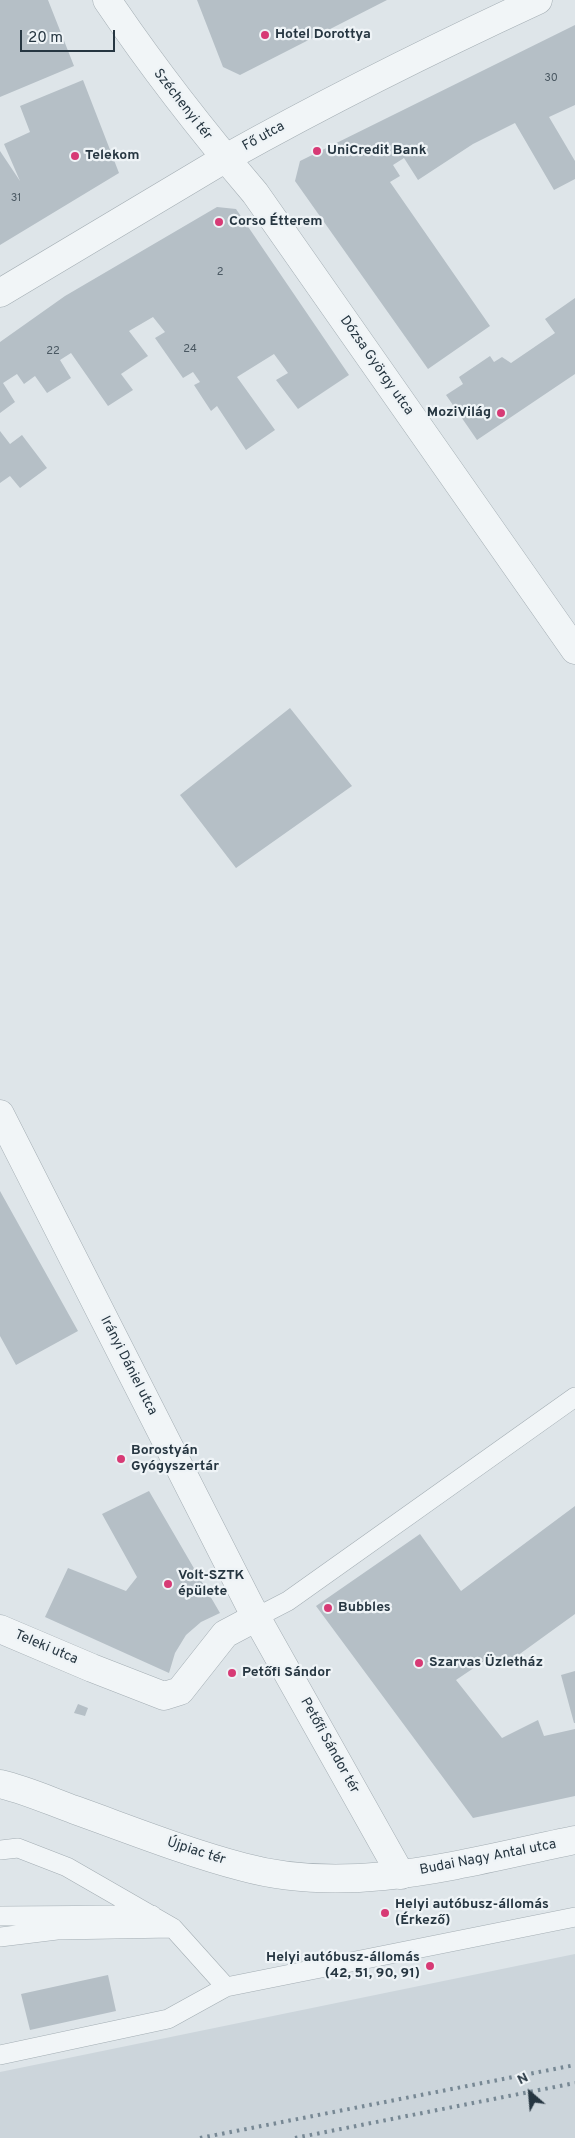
<!DOCTYPE html>
<html>
<head>
<meta charset="utf-8">
<style>
  body { margin:0 }
  #map { position:relative; width:575px; height:2138px; overflow:hidden; background:#dee5e9; font-family:Overpass,sans-serif }
  canvas { display:block }
  .north { position:absolute; left:505px; top:2068px; width:50px; height:50px; -webkit-text-stroke:4px #eef3f6; paint-order:stroke; rotate:333deg; font-size:14px; font-weight:700; line-height:20px; text-align:center; color:#263641 }
  .north::after { content:''; display:block; margin:auto; width:18px; height:22px; background:#263641; clip-path:polygon(50% 0,100% 100%,50% 72%,0 100%) }
  .scale { position:absolute; left:20px; top:30px; width:95px; height:22px; box-sizing:border-box; border:2px solid #263641; border-top:0; padding-left:6px; font-size:15px; line-height:18px; white-space:nowrap; color:#263641; -webkit-text-stroke:4px #eef3f6; paint-order:stroke }
</style>
</head>
<body>
<div id="map">
<canvas width="575" height="2138"></canvas>
<div class="north">N</div>
<div class="scale">20 m</div>
</div>
<script>
const g = document.querySelector('canvas').getContext('2d');
g.lineJoin = 'round';
function paint(path, color) {
  g.fillStyle = color;
  g.fill(path, 'evenodd');
}
function strokePath(path, color, width, dash) {
  g.strokeStyle = color;
  g.lineWidth = width;
  g.lineCap = dash ? 'butt' : 'round';
  g.setLineDash(dash || []);
  g.stroke(path);
}
function drawText(font, color, halo, rows, align = 'center') {
  g.font = font + ' Overpass,sans-serif';
  g.lineWidth = 4.5;
  g.setLineDash([]);
  g.textBaseline = 'middle';
  g.strokeStyle = halo;
  g.fillStyle = color;
  for (const [text, x, y, turn = 0] of rows) {
    g.save();
    g.translate(x, y);
    g.rotate((+turn || 0) * Math.PI / 180);
    g.textAlign = isNaN(turn) ? turn : align;
    if (halo) g.strokeText(text, 0, 0);
    g.fillText(text, 0, 0);
    g.restore();
  }
}
paint(new Path2D(`
  M575 1954V2138H0V2072Z`), '#ccd5db');
paint(new Path2D(`
  M0 0H48L74 66 0 97Z
  M197 0H387L240 75 223 67Z
  M575 25V105L549 117 575 161V179L554 190 515 123 473 144 418 180 404 158 393 165 400 176 390 182 490 326 428 369 295 181 300 161Z
  M83 80 119 173 0 245V151L20 181 4 144 30 132 20 106Z
  M217 207 236 209 349 375 298 409 276 380 288 373 274 354 237 377 275 430 246 450 217 406 211 411 194 385 200 382 193 372 183 378 155 338 165 332 153 317 129 331 148 356 121 374 133 390 108 406 71 353 60 360 71 378 47 393 35 376 24 384 17 374 3 383 15 402 0 413V342L65 296Z
  M575 298V374L477 440 446 395 463 384 459 377 490 356 494 362 502 357 511 363 555 333 545 319Z
  M0 431 10 444 22 435 47 468 20 488 10 476 0 483Z
  M290 708 352 786 236 868 180 795Z
  M0 1191 78 1331 16 1365 0 1336Z
  M149 1491 220 1613 201 1622 186 1635 175 1653 169 1673 45 1617 68 1568 126 1591 137 1577 102 1514Z
  M575 1506V1614L499 1669 490 1657 456 1680 502 1738 538 1720 544 1736 575 1729V1796L473 1818 316 1606 420 1534 461 1591Z
  M575 1671V1723H574L561 1675Z
  M78 1704 88 1708 85 1716 74 1713Z
  M108 1975 116 2011 30 2030 21 1994Z`), '#b5bfc6');
const service = new Path2D(`
  M257 1617 288 1601 575 1397
  M0 1850 18 1848 67 1867 173 1928 226 1987
  M0 1916 152 1915
  M0 1937 57 1930 173 1928
  M0 2055 168 2019 226 1987 575 1917`);
const pedestrian = new Path2D(`
  M0 293 226 158`);
const minor = new Path2D(`
  M107 0C153 68 202 131 255 193L575 650
  M226 158C328 101 432 49 538 0
  M0 1114 250 1606 401 1875
  M0 1629 92 1668 164 1696 180 1691 225 1634 257 1617`);
const tertiary = new Path2D(`
  M0 1784C26 1790 50 1801 75 1810 131 1830 186 1852 243 1867 352 1897 467 1862 575 1840`);
strokePath(service, '#a3adb3', 20);
strokePath(pedestrian, '#a3adb3', 29);
strokePath(minor, '#a3adb3', 29);
strokePath(tertiary, '#a3adb3', 29);
strokePath(service, '#f1f5f7', 19);
strokePath(pedestrian, '#f1f5f7', 28);
strokePath(minor, '#f1f5f7', 28);
strokePath(tertiary, '#f1f5f7', 28);
strokePath(new Path2D(`
  M200 2138 575 2065
  M295 2138 575 2083`), '#778894', 4, [2.5, 5]);
for (const [x, y, r, color] of [
  [265,35,5,"#d73a75"],
  [317,151,5,"#d73a75"],
  [75,156,5,"#d73a75"],
  [219,222,5,"#d73a75"],
  [501,413,5,"#d73a75"],
  [121,1459,5,"#d73a75"],
  [168,1584,5,"#d73a75"],
  [328,1608,5,"#d73a75"],
  [419,1663,5,"#d73a75"],
  [232,1673,5,"#d73a75"],
  [385,1913,5,"#d73a75"],
  [430,1966,5,"#d73a75"]
]) {
  const dot = new Path2D();
  dot.arc(x, y, r, 0, 2 * Math.PI);
  g.fillStyle = color;
  g.fill(dot);
  strokePath(dot, '#eef3f6', 2);
}
drawText('11px', '#4a5862', null, [
  ["30",551,79],
  ["31",16,199],
  ["2",220,273],
  ["24",190,350],
  ["22",53,352]
]);
drawText('bold 14px', '#263641', '#eef3f6', [
  ["Hotel Dorottya",275,35],
  ["UniCredit Bank",327,151],
  ["Telekom",85,156],
  ["Corso Étterem",229,222],
  ["MoziVilág",491,413,"right"],
  ["Borostyán",131,1451],
  ["Gyógyszertár",131,1467],
  ["Volt-SZTK",178,1576],
  ["épülete",178,1592],
  ["Bubbles",338,1608],
  ["Szarvas Üzletház",429,1663],
  ["Petőfi Sándor",242,1673],
  ["Helyi autóbusz-állomás",395,1905],
  ["(Érkező)",395,1921],
  ["Helyi autóbusz-állomás",420,1958,"right"],
  ["(42, 51, 90, 91)",420,1974,"right"]
], 'left');
drawText('14px', '#263641', '#eef3f6', [
  ["Széchenyi tér",182,105,52],
  ["Fő utca",264,137,-29],
  ["Dózsa György utca",376,366,55],
  ["Irányi Dániel utca",128,1366,63],
  ["Teleki utca",46,1648,23],
  ["Petőfi Sándor tér",329,1746,61],
  ["Újpiac tér",196,1852,18],
  ["Budai Nagy Antal utca",488,1858,-11]
]);
</script>
</body>
</html>
